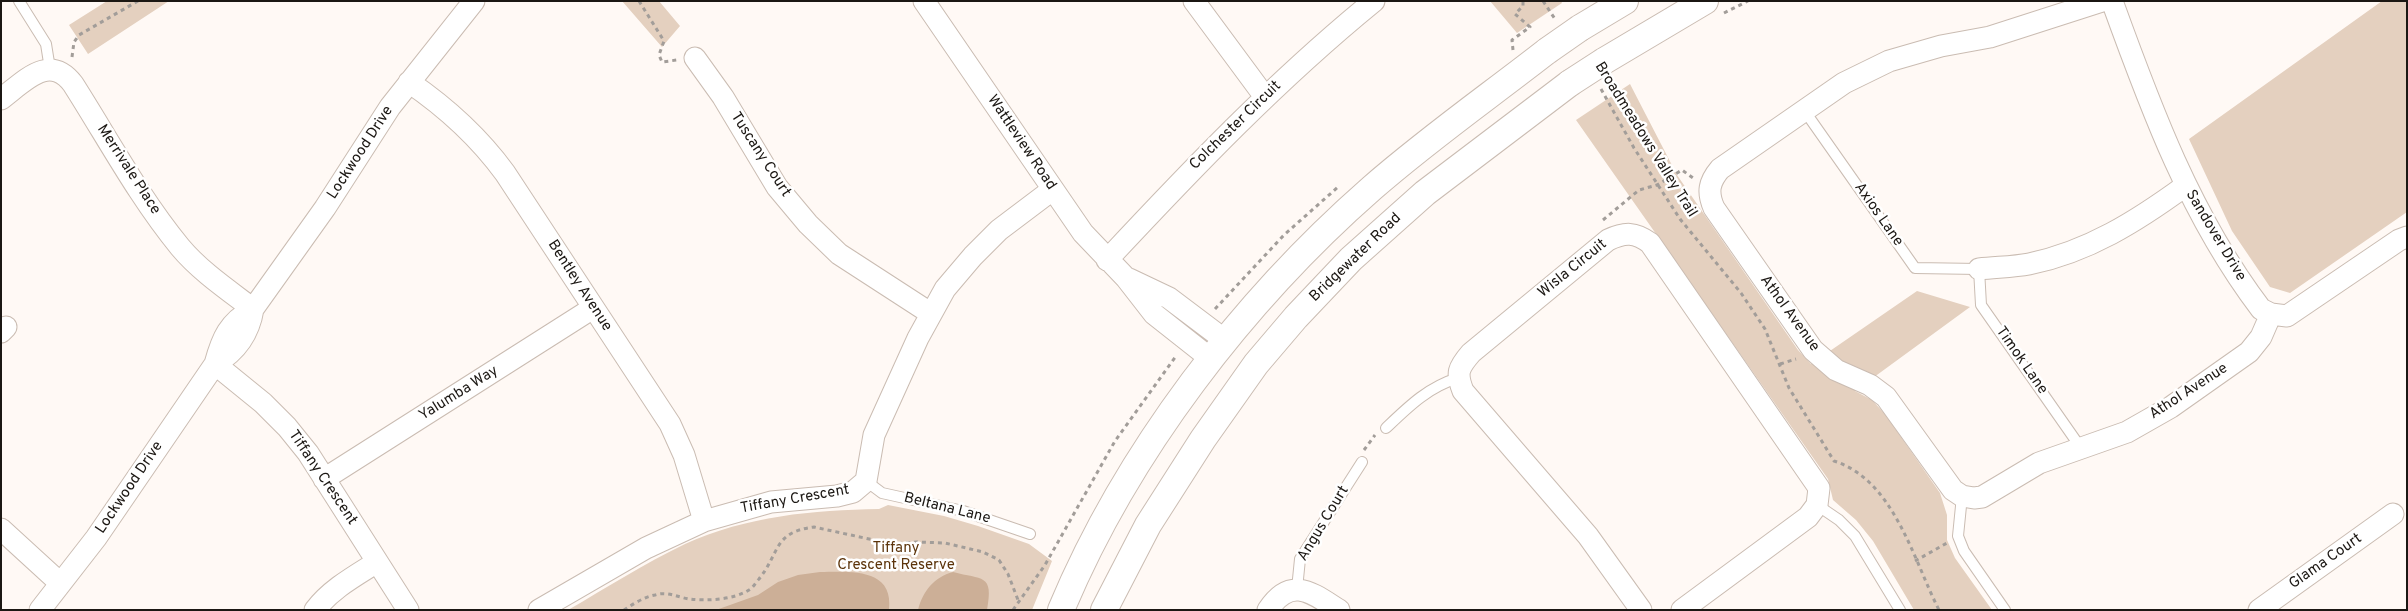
<!DOCTYPE html>
<html>
<head>
<meta charset="utf-8">
<style>
  body { margin:0 }
  #map { position:relative; width:2408px; height:611px; overflow:hidden; background:#fff9f5; font-family:Overpass,sans-serif }
  canvas { display:block }
  .frame { position:absolute; inset:0; border:2px solid #1b1713; pointer-events:none }
</style>
</head>
<body>
<div id="map">
<canvas width="2408" height="611"></canvas>
<div class="frame"></div>
</div>
<script>
const g = document.querySelector('canvas').getContext('2d');
g.lineJoin = 'round';
function paint(path, color) {
  g.fillStyle = color;
  g.fill(path, 'evenodd');
}
function strokePath(path, color, width, dash) {
  g.strokeStyle = color;
  g.lineWidth = width;
  g.lineCap = dash ? 'butt' : 'round';
  g.setLineDash(dash || []);
  g.stroke(path);
}
function drawText(font, color, halo, rows, align = 'center') {
  g.font = font + ' Overpass,sans-serif';
  g.lineWidth = 5;
  g.setLineDash([]);
  g.textBaseline = 'middle';
  g.strokeStyle = halo;
  g.fillStyle = color;
  for (const [text, x, y, turn = 0] of rows) {
    g.save();
    g.translate(x, y);
    g.rotate((+turn || 0) * Math.PI / 180);
    g.textAlign = isNaN(turn) ? turn : align;
    if (halo) g.strokeText(text, 0, 0);
    g.fillText(text, 0, 0);
    g.restore();
  }
}
paint(new Path2D(`
  M107 1H169L88 54 69 25Z
  M622 1H659L680 26 662 47Z
  M1490 1H1561L1562 3 1517 33Z
  M2382 1H2407V212L2290 293 2270 287 2232 231 2189 139Z
  M1630 84 1677 175 1798 350 1811 364 1917 291 1970 307 1855 391 1872 400 1885 414 1940 493 1947 515V540L1955 558 1992 610H1914L1873 541 1856 520 1833 500 1828 479 1576 120Z
  M888 505 944 516 978 526 1029 544 1052 561 1032 610H568C606 588 645 563 685 544 747 516 813 510 879 509Z`), '#e4d0bf');
paint(new Path2D(`
  M820 572C849 572 894 567 889 610H716L758 595 778 582 798 575Z
  M953 572C982 580 994 573 987 610H918C923 591 934 577 953 572Z`), '#ccaf97');
const service = new Path2D(`
  M19 1 46 44 50 69
  M1804 110 1915 268 1979 269 1981 305 2081 448
  M1386 428C1408 407 1428 387 1458 378
  M866 481 882 493 963 511 1030 534
  M1962 496 1958 536 1964 551 2005 610
  M1817 505 1839 520 1855 536 1900 610
  M1297 589 1300 559 1362 462`);
const minor = new Path2D(`
  M924 1 1083 233 1126 278 1154 314 1211 359
  M1194 1 1265 97
  M2102 1 1990 37 1941 46 1889 61 1844 83 1720 169C1709 182 1707 192 1714 208L1813 350 1836 370 1870 385 1886 397 1953 490 1962 496 1974 498 1982 497 2039 463 2127 432 2171 407 2249 352 2261 337 2271 314
  M2112 1C2151 109 2191 217 2261 309L2271 314 2287 316 2399 240 2407 237
  M695 58 723 97 777 187 808 224 839 254 930 313
  M409 82C447 108 478 136 505 173L670 424 684 455 704 521
  M1 99C25 81 49 53 73 84 108 139 139 197 180 247 200 271 228 290 253 309
  M1107 260C1192 169 1277 80 1374 1
  M1979 269C1996 267 2013 267 2029 264 2088 252 2137 221 2185 186
  M1129 279 1169 298 1226 341
  M1 332 6 327
  M215 364 263 403 287 427 308 453 408 610
  M215 364C237 351 249 334 253 309
  M324 479 593 308
  M1 529 60 583
  M40 610 96 538 215 364C222 338 229 322 253 309L325 208 390 107 474 1
  M315 610C331 589 355 576 377 562
  M539 610 646 548 704 521 771 502 837 496 853 492 866 481 874 435 918 338 945 289 973 256 999 230 1052 190
  M1268 610C1291 575 1312 593 1339 610
  M1641 610 1588 536 1463 391C1456 373 1458 368 1471 353L1608 240C1625 232 1635 232 1650 243L1819 488 1817 505 1808 517 1682 610
  M2259 610 2393 514`);
const tertiary = new Path2D(`
  M1580 28 1625 1
  M1604 61 1705 1
  M1061 610C1127 452 1243 301 1372 188 1428 139 1488 97 1547 51
  M1104 610 1148 525 1203 439 1256 364 1296 317 1351 259 1425 193 1570 83`);
strokePath(service, '#cabcb2', 12);
strokePath(minor, '#cabcb2', 23);
strokePath(tertiary, '#cabcb2', 28);
strokePath(new Path2D(`
  M639 1 664 41 659 55 662 62 677 60
  M1543 1 1555 19
  M1724 13 1748 1
  M1513 50 1512 40 1530 27 1515 14 1523 6V1
  M72 57 74 42 79 35 138 1
  M1601 89 1634 148 1680 219 1741 293 1765 329 1789 388 1834 461C1894 480 1913 559 1939 610
  M1603 220 1639 190 1657 185 1682 170 1693 178
  M1215 309 1284 235 1338 187
  M1780 364 1796 359
  M1364 450 1375 435
  M1915 561 1947 543
  M624 610C633 604 644 597 655 595 667 591 677 597 689 599 707 601 733 600 749 590 753 588 756 582 759 579 780 553 773 532 814 527L892 544 917 542 945 543 983 552 999 560 1008 574 1018 600
  M1013 610 1045 565 1115 441 1176 356`), '#a29d99', 3, [4, 4]);
strokePath(service, '#fff', 10);
strokePath(minor, '#fff', 21);
strokePath(tertiary, '#fff', 26);
const tertiaryBridge = new Path2D(`
  M1547 51 1580 28
  M1570 83 1604 61`);
strokePath(tertiaryBridge, '#cabcb2', 28, []);
strokePath(tertiaryBridge, '#fff', 26);
drawText('15px', '#1b1713', '#fff', [
  ["Colchester Circuit",1236,126,-44],
  ["Broadmeadows Valley Trail",1645,140,58],
  ["Wattleview Road",1021,143,56],
  ["Lockwood Drive",361,153,-57],
  ["Tuscany Court",760,155,57],
  ["Merrivale Place",128,170,57],
  ["Axios Lane",1878,215,55],
  ["Sandover Drive",2215,236,59],
  ["Bridgewater Road",1356,258,-44],
  ["Wisla Circuit",1573,269,-39],
  ["Bentley Avenue",579,286,57],
  ["Athol Avenue",1789,314,54],
  ["Timok Lane",2021,361,55],
  ["Athol Avenue",2189,392,-33],
  ["Yalumba Way",459,394,-32],
  ["Tiffany Crescent",322,478,56],
  ["Lockwood Drive",130,488,-56],
  ["Tiffany Crescent",795,500,-10],
  ["Beltana Lane",947,509,14],
  ["Angus Court",1324,524,-59],
  ["Glama Court",2326,562,-35]
]);
drawText('15px', '#5c340b', '#fff', [
  ["Tiffany",896,549],
  ["Crescent Reserve",896,566]
]);
</script>
</body>
</html>
